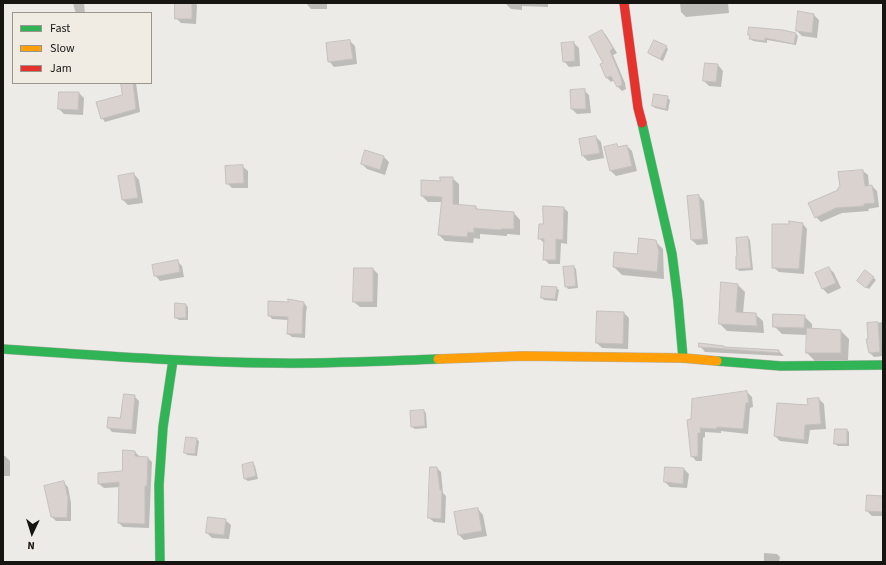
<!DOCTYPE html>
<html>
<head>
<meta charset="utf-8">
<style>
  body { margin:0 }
  #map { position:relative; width:886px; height:565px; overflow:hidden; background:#edebe7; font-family:"Source Sans 3",sans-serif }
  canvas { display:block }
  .frame { position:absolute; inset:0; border:4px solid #161512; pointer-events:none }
  .legend { position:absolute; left:12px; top:12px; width:140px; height:72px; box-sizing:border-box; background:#f0ece4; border:1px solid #999690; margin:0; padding:5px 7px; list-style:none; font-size:12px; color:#161512 }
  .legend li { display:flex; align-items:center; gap:8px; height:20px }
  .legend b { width:20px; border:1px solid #999690 }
  .north { position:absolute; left:12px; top:513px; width:40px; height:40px; -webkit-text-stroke:3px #f0ece4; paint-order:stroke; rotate:184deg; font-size:11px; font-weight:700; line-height:16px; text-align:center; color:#161512 }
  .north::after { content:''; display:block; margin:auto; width:14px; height:18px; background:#161512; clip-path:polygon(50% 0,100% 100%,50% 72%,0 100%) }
</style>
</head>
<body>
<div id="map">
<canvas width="886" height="565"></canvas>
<div class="frame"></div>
<ul class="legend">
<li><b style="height:5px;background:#30b455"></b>Fast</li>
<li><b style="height:5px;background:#ff9f0a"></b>Slow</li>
<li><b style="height:5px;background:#e5322d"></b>Jam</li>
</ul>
<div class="north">N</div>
</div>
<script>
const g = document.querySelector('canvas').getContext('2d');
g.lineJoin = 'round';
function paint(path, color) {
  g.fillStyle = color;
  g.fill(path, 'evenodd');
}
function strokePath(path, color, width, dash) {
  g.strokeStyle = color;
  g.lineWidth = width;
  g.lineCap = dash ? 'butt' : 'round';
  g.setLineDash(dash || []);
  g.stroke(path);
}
paint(new Path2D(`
  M73 3H88L84 4 85 13H77L75 11Z
  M176 3H195L197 5 196 24 181 23 176 18Z
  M306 3H327V9H311Z
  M506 3H548V7L522 6V10L511 9 506 4Z
  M680 3H728L729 13 686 17 681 12Z
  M799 13 814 15 819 20 817 38 802 36 797 31Z
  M602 31 606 35 617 53 613 55 625 83 626 89 622 91 618 87 614 80 611 82 607 78 602 65 604 63Z
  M796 34 798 36 796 45 767 40V43L753 41 751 39V36L749 35Z
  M350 41 355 46 357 64 334 67 329 61Z
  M574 43 579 48 580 66 569 67 564 61Z
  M666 47 668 49 663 61 651 55 649 53Z
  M718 65 723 71 721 87 709 86 704 81Z
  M122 83H136L140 112 105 122 102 118 123 95Z
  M584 90 589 95 591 113 577 114 572 109 571 91Z
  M79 93 84 98 83 115 64 114 59 109Z
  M667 97 670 100 668 111 655 108 653 106Z
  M596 137 601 142 604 158 588 161 583 156Z
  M616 145 620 148 627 146 632 151 637 171 616 176 611 171 605 148Z
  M366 151 384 157 389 162 385 175 367 169 362 164Z
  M242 166 248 171V188H232L227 183Z
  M863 171 868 175 869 186H872L877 191 879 207 868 209 869 211 842 213 821 222 816 217 839 191Z
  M134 174 139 180 143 203 128 205 123 200Z
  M452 178 459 184V206L476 207 479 211 514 213 520 220V235L507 234V236L480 234V239L474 238 473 243 445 241 439 235 442 202H428L422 196 441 182Z
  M699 196 704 201 708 244 697 245 692 240Z
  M544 207 564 208 568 212 567 244 561 243 560 264H549L544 259V243L539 238 544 225Z
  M802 223 807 229 804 274 779 272 773 267Z
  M748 238 750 240 753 270 739 271 737 268 739 257 737 239Z
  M655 241 663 249 664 279 622 275 614 267 638 255Z
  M177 261 182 266 184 277 160 281 155 275Z
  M574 267 576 269 578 288 568 289 566 286Z
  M829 268 834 273 841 288 828 294 823 289 816 274Z
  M373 269 378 274 377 307H360L354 302Z
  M865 271 876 280 869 289 860 283Z
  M722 283 738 285 745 292 743 313 755 314 763 321 764 333 727 331 720 324Z
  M556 288 559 290 557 301 544 300 542 298Z
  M304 303 307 307 306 313 305 338 292 337 288 334V320L272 319 269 315Z
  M176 304 186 305 188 307V320H179L176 318Z
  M624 313 629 318 628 349 602 348 597 343Z
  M804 316 812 324V329L841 331 849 339 848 360 815 361 807 353V335L782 334 774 326Z
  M883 322V356L874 357 869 352 868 324Z
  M700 346 779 351 784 356 705 352Z
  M747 392 752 397 753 407 750 408 748 434 721 431V433L705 432V437L703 438 702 461H696L692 456 688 421Z
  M134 396 139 401 136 434 112 432 108 427 121 419Z
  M819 399 824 404 826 429 810 430 808 444 780 441 775 436Z
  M424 411 426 413 427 428 415 429 412 427Z
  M847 430 849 432V446H838L835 444Z
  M196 439 199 441 197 456 187 455 185 452Z
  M135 452 139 456V458H148L152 462 149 528 123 527 119 523 120 487 104 488 99 484 123 472Z
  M3 456H5L10 461V476H3Z
  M253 463 255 466 258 479 248 481 245 479Z
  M437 468 441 472 443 493 446 496 445 523 434 522 429 518Z
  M684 469 689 474 687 488 670 487 665 482Z
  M63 482 68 487 71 503V521H56L52 517Z
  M883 497V516H872L867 511Z
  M478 509 483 515 487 536 464 540 459 535Z
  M225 520 231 525 229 539 212 538 207 533Z
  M764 553 777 554 780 557 779 562H764Z`), '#0003');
const building = new Path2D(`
  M175 3H192V19H175Z
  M798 11 814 14 812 33 796 31Z
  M749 27 783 30 796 33 794 44 765 38V41L749 39 750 35H748Z
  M602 30 613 48 610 51 621 78 622 85 617 87 611 76 606 78 600 64 603 63 589 37Z
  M350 40 353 59 328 62 326 43Z
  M654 40 667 46 660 59 648 53Z
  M574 42 575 61 563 62 561 43Z
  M705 63 718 64 716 82 703 81Z
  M121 83H133L136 109 101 119 96 102 122 95Z
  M585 89 586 109H571L570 90Z
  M59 92H79L78 110 58 109Z
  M654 94 668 96 666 109 652 106Z
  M596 136 600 153 582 156 579 139Z
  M617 144 618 147 627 145 632 166 610 171 604 147Z
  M365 150 384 156 380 170 361 164Z
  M243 165 244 183 226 184 225 166Z
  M863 170 865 186 872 185 875 203 864 204V206L836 208 815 218 808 203 838 190V188L840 187 838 172Z
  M134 173 138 198 122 200 118 176Z
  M440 177H453V204L476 206V209L514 212V229H501V230L474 228V233L468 232 467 237 438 235 442 197 421 196V180L440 181Z
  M699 195 703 239 691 240 687 196Z
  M543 206 564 207 563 240 556 239V260H543L544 239H538L539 224H543Z
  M789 221 803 223 799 269 772 268V224H789Z
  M748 237 751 268 736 269V256H737L736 238Z
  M639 238 656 240 659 252 657 272 613 267 614 252 637 254Z
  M178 260 180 272 159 276H154L152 265Z
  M574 266 576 286 565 287 563 267Z
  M829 267 836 283 822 289 815 273Z
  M354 268H373V302H353Z
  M865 270 874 277 866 288 857 281Z
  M721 282 738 284 736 312 756 313 757 326 719 324Z
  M542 286 557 287 555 299 541 298Z
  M288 299 304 302 303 308 302 334H287L288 317 268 316V301L288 302Z
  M175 303 186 304V318H175Z
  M597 311 624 312 623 344 596 343Z
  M773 314 805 315 804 328 773 327Z
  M878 322 880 352 869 353 866 339H868L867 323Z
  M807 328 841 330V353H806Z
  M699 343 724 346V347L779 350V353L699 347Z
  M747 391 749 403H746L743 429 717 427V429L700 428 701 433H698V456L691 457 687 420 691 419 692 399Z
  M124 394 135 395 132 430 107 428 108 417 120 418Z
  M819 398 821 424 805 425 804 440 774 436 777 403 808 405 807 399Z
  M424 410 425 426 411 427 410 411Z
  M835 429H847V444H834Z
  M186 437 197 438 195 454 184 453Z
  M123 450 135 451V456L148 457 147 486H145V524L118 523 119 482 98 484V473L122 471Z
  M253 462 256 476 244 479 242 465Z
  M430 467H437L440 490H442L441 519 428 518Z
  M665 467 684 468 683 484 664 482Z
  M64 481 68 498 67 518 51 517 44 486Z
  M867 495 883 496V512L866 511Z
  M478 508 482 531 458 535 454 512Z
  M208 517 226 519 224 535 206 533Z`);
paint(building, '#dad2ce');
strokePath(building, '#c4c1bf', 1);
const fast = new Path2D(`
  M642 123 672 254 678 301 683 358
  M3 349C93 355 184 362 275 363 329 364 383 361 438 359
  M717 361 781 366 883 365
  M160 562 159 485 163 427 173 360`);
const slow = new Path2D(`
  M438 359 523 356 683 358 717 361`);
const jam = new Path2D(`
  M624 3 638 108 642 123`);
strokePath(fast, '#b4b2af', 10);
strokePath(slow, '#b4b2af', 10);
strokePath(jam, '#b4b2af', 10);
strokePath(fast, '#30b455', 9);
strokePath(slow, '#ff9f0a', 9);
strokePath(jam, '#e5322d', 9);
</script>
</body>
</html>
